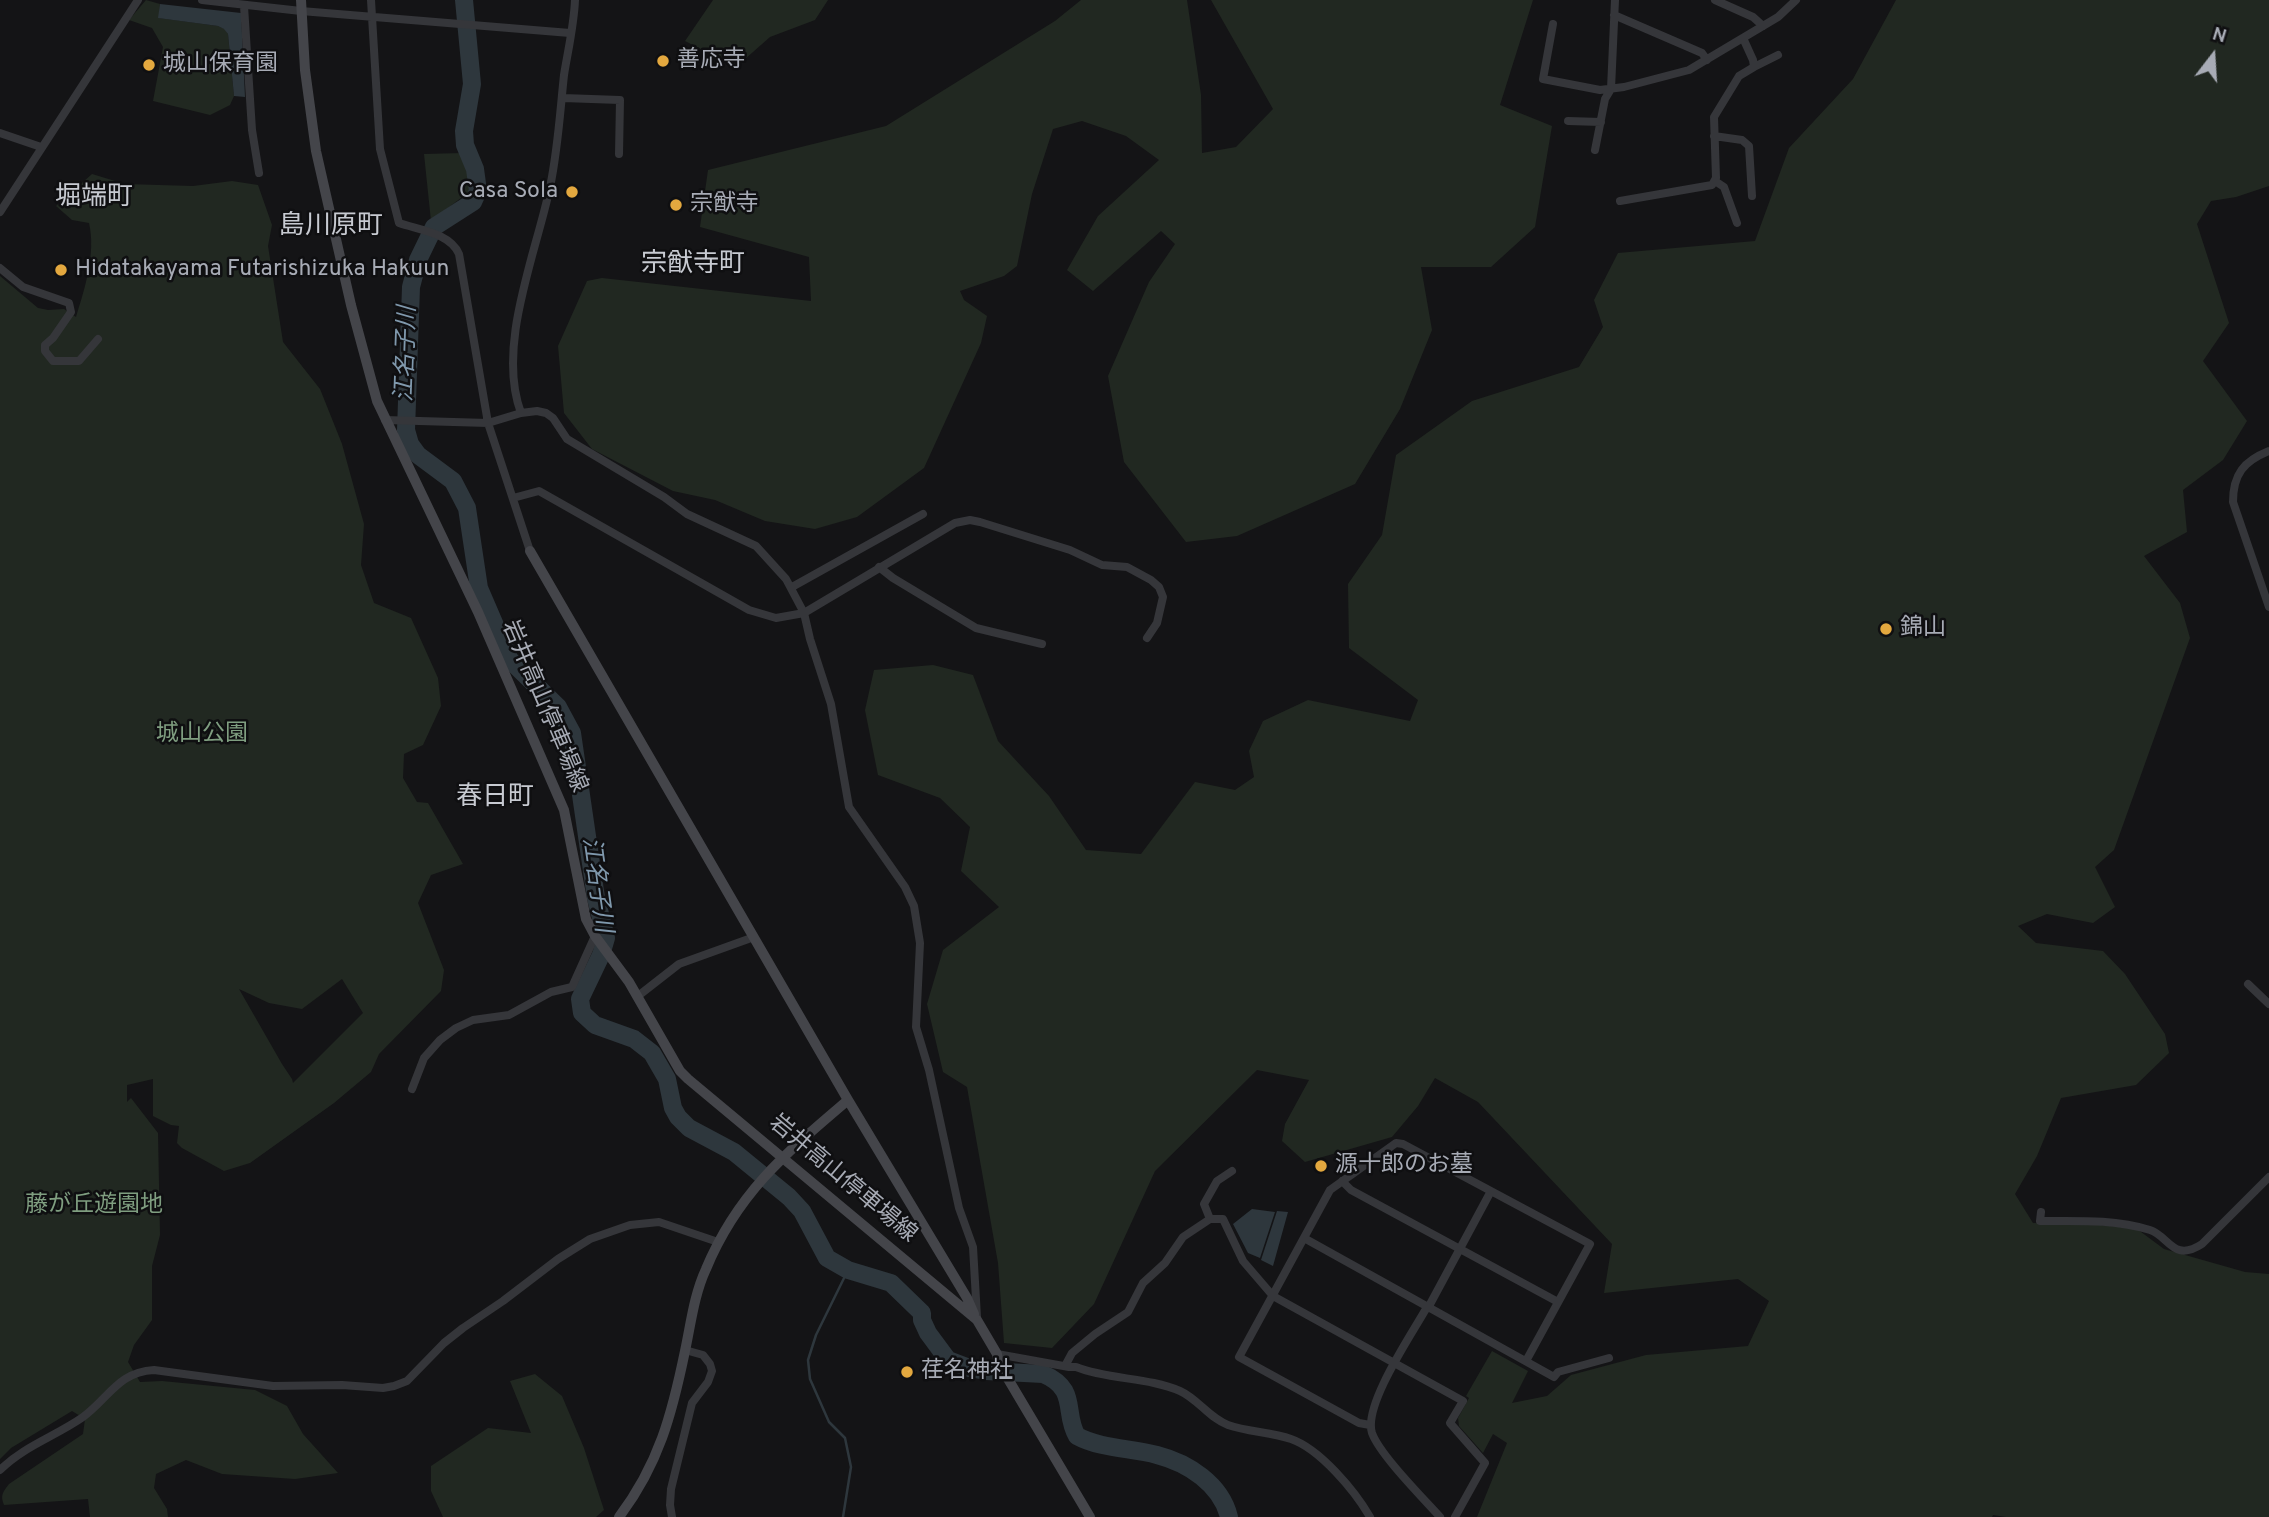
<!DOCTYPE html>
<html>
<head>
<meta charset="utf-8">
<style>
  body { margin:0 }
  #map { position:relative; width:2269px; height:1517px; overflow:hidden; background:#141416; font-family:Overpass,sans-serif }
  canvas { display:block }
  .north { position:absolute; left:2178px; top:21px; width:70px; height:70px; -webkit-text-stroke:5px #0f0f11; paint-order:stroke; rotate:17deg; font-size:19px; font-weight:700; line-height:28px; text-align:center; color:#a7abb5 }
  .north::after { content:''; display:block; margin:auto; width:24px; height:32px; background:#a7abb5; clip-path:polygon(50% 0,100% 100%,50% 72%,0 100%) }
</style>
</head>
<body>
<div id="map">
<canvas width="2269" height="1517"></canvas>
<div class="north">N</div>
</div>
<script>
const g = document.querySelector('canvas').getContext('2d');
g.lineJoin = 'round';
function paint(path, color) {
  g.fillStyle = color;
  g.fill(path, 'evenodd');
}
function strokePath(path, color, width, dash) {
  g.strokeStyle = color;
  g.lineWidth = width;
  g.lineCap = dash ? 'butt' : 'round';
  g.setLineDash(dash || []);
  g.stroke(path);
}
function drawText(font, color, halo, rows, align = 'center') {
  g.font = font + ' Overpass,"Noto Sans JP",sans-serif';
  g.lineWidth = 5;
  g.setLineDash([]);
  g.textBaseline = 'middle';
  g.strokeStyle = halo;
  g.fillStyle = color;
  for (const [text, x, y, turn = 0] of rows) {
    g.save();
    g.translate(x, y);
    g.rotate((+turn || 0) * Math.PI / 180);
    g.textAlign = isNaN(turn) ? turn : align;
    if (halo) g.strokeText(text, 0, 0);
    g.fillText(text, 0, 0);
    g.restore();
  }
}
paint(new Path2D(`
  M146 0 160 4 159 18 218 26 225 29 228 34 234 96 230 105 210 115 153 101 163 47 152 28 129 20Z
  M713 0H828L815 20 770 37 736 67 685 41Z
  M1081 0H1187L1201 95 1202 153 1236 147 1273 109 1211 0H1533L1500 105 1552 126 1535 227 1491 267H1421L1432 330 1400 409 1355 484 1237 536 1186 542 1124 462 1108 376 1149 282 1175 244 1161 231 1093 291 1067 270 1098 216 1159 160 1126 136 1082 121 1053 129 1032 194 1017 266 1004 276 960 291 964 300 987 316 981 343 924 468 857 517 815 529 765 521 715 500 673 491 592 449 564 413 558 346 587 281 602 278 811 301 809 257 700 227 708 170 886 126 1055 21Z
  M1896 0H2269V186L2236 197 2211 201 2197 224 2229 323 2203 361 2247 421 2223 460 2183 490 2187 532 2144 556 2180 603 2190 638 2114 850 2095 867 2115 907 2093 923 2047 914 2018 926 2036 943 2103 951 2125 974 2165 1034 2169 1053 2136 1085 2061 1098 2037 1156 2015 1194 2033 1223 2092 1224 2137 1229 2164 1249 2245 1272 2269 1274V1517H2006L1993 1515 1992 1517H1477L1507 1443 1493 1434 1483 1453 1459 1426 1458 1418 1469 1398 1466 1396 1492 1351 1528 1371 1512 1403 1547 1396 1571 1375 1646 1355 1748 1346 1769 1301 1738 1279 1604 1293 1612 1244 1478 1102 1435 1078 1418 1106 1392 1137 1305 1162 1282 1141 1285 1124 1309 1080 1257 1070 1155 1171 1094 1304 1052 1348 1004 1343 998 1263 967 1087 943 1072 927 1004 943 950 999 907 961 871 970 827 940 798 878 775 865 710 874 670 933 665 973 675 998 741 1049 796 1086 850 1141 854 1195 782 1235 790 1254 777 1249 751 1263 721 1308 700 1410 721 1418 700 1349 648 1348 584 1382 535 1396 455 1472 401 1579 367 1603 327 1594 300 1618 253 1755 241 1789 148 1853 79Z
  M463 153 471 177 470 191 431 221 424 154Z
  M92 174 125 184 193 186 232 181 258 185 272 225 268 246 283 342 320 389 342 444 364 524 361 565 374 603 411 618 438 678 441 706 423 745 404 754 403 778 417 802 428 803 463 864 431 875 418 903 444 970 441 991 379 1054 371 1072 334 1103 250 1163 224 1171 182 1148 177 1143 179 1126 171 1125 153 1116V1079L127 1085V1102L131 1098 158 1133 160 1235 152 1266V1320L134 1345 128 1362 140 1382 162 1381 255 1390 287 1406 303 1434 338 1473 295 1479 222 1474 186 1460 156 1474 154 1488 167 1509 168 1517H90L88 1499 4 1505C0 1495 3 1492 9 1484L83 1434 85 1419 72 1411 11 1448 0 1459V276L38 308 48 310 64 309 76 317C85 288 96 253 89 223L72 220 56 206ZM342 979 363 1013 293 1083 292 1079 282 1064 239 989 269 1003 302 1009Z
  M535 1374 562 1396 584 1448 604 1510 596 1517H443L431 1491V1466L488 1428 531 1433 510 1381Z`), '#212821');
paint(new Path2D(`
  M160 4 241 13 245 97 234 96 228 34 224 29 218 26 158 18Z
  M1252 1209 1275 1212 1260 1258 1248 1253 1233 1224Z
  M1277 1211 1288 1212 1273 1266 1261 1260Z`), '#2e373d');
strokePath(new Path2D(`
  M843 1517 851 1467 845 1438 829 1422 810 1379 808 1360 816 1335 848 1270`), '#2e373d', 2.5);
strokePath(new Path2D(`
  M464 0 472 84 464 131 465 145 475 169 478 191 473 202 434 227 418 260 411 287 406 430 410 444 418 455 453 481 467 508 479 588 510 660 558 707 572 733 596 898 606 938 601 955 580 999 582 1013 595 1025 634 1039 652 1053 667 1079 673 1108 678 1117 689 1128 734 1152 789 1197 802 1211 827 1258 848 1270 891 1283 922 1313V1320L928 1333 948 1360 969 1368 986 1371 1043 1374C1079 1389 1063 1413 1077 1436 1101 1449 1131 1448 1157 1455 1188 1463 1221 1484 1229 1517`), '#2e373d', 18);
strokePath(new Path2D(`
  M202 0 301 11 570 33
  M371 0 380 149 399 223C419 230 450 233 459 254L488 423 530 551
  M1715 0 1753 17 1763 26
  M244 6 252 130 259 173
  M1614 15 1702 53 1707 60
  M1553 24 1543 79 1600 90 1624 87 1689 70 1778 17 1796 0
  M1754 67 1778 55
  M563 98 620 100 619 154
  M1568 121 1601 122
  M0 133 41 147
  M1714 136 1742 140 1749 146 1752 196
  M1595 150 1605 99 1611 89 1615 0
  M1715 181 1724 187 1737 223
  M1620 201 1712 185 1716 178 1714 117 1739 76 1754 67 1753 60 1743 38
  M0 212 138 0
  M0 268 23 287 69 303 71 312 53 338 45 345V351L53 361H79L98 339
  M521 413C496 346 536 254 550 187 558 149 560 112 564 75 568 50 574 25 575 0
  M385 420 488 423 521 413 537 411 546 413 553 418 567 439 664 497 687 514 756 546 786 579 804 613 810 639 831 704 849 807 905 887 914 906 920 943 916 1027 929 1070 959 1208 973 1247 977 1317
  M2269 451C2244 461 2233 474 2233 502L2269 607
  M513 498 539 491 749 610 776 618 804 613 955 523 970 520 980 522 1070 550 1102 565 1127 567 1151 580 1159 587 1163 597 1157 623 1147 638
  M879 567 893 578 976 628 1042 644
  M792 587 923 514
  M2248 984 2269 1004
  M638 996 679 964 754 937
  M412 1089 424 1058 440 1040 456 1028 473 1020 509 1015 551 992 572 987 595 936
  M1342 1181 1351 1190 1558 1302
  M2041 1212 2040 1221C2077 1221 2114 1219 2150 1230 2169 1236 2173 1263 2202 1244L2269 1177
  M1210 1219 1204 1204 1217 1181 1232 1171
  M1304 1238 1554 1377 1558 1372 1609 1358
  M1427 1307C1412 1334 1363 1405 1372 1433 1380 1455 1423 1498 1440 1517
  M1428 1308 1491 1191
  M997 1354 1069 1367H1076C1109 1380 1148 1377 1180 1391 1198 1399 1209 1418 1228 1425 1248 1432 1271 1432 1291 1439 1320 1449 1355 1491 1370 1517
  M1065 1366 1072 1353 1095 1334 1128 1312 1143 1283 1165 1263 1183 1237 1210 1219H1223L1243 1261 1273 1296 1463 1401 1450 1423 1485 1463 1455 1517
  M1370 1425 1359 1423 1239 1357 1330 1190 1396 1143 1403 1144 1590 1244 1526 1361
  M0 1470C24 1446 56 1436 83 1417 109 1398 118 1372 154 1370L273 1386 342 1385 383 1388 394 1386 407 1381 444 1343 463 1328 503 1301 558 1259 590 1239 630 1225 659 1222 718 1242
  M672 1517 670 1505 671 1489 692 1403 708 1382 712 1371 710 1364 703 1355 685 1350`), '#35363a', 8);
strokePath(new Path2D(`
  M301 0 305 70 316 151 351 305 377 401 478 612 564 810 586 919 595 936 629 982 680 1071 688 1079 977 1320 997 1354 998 1362 1090 1517
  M530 551 848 1100 967 1298 974 1314
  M619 1517C659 1464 672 1414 685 1351 691 1323 694 1295 706 1269 738 1192 787 1152 848 1100`), '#44454a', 10);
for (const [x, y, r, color] of [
  [663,61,7,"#e3a83f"],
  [149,65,7,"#e3a83f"],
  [572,192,7,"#e3a83f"],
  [676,205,7,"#e3a83f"],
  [61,270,7,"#e3a83f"],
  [1886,629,7,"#e3a83f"],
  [1321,1166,7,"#e3a83f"],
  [907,1372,7,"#e3a83f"]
]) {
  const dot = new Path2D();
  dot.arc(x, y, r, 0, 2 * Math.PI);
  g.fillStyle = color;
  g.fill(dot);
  strokePath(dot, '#0f0f11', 2.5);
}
drawText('23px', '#a7abb5', '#0f0f11', [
  ["善応寺",677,61],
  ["城山保育園",163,65],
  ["Casa Sola",558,192,"right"],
  ["宗猷寺",690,205],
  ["Hidatakayama Futarishizuka Hakuun",75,270],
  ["錦山",1900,629],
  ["源十郎のお墓",1335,1166],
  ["荏名神社",921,1372]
], 'left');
drawText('23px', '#a7abb5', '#0f0f11', [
  ["岩井高山停車場線",543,707,67],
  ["岩井高山停車場線",842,1180,40]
]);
drawText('23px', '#7f9e80', '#0f0f11', [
  ["城山公園",202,735],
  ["藤が丘遊園地",94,1206]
]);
drawText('italic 24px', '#8099ad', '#0f0f11', [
  ["江名子川",408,354,-88],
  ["江名子川",595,885,82]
]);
drawText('26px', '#c7cad1', '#0f0f11', [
  ["堀端町",94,199],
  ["島川原町",331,228],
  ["宗猷寺町",693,266],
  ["春日町",495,799]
]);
</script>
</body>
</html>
